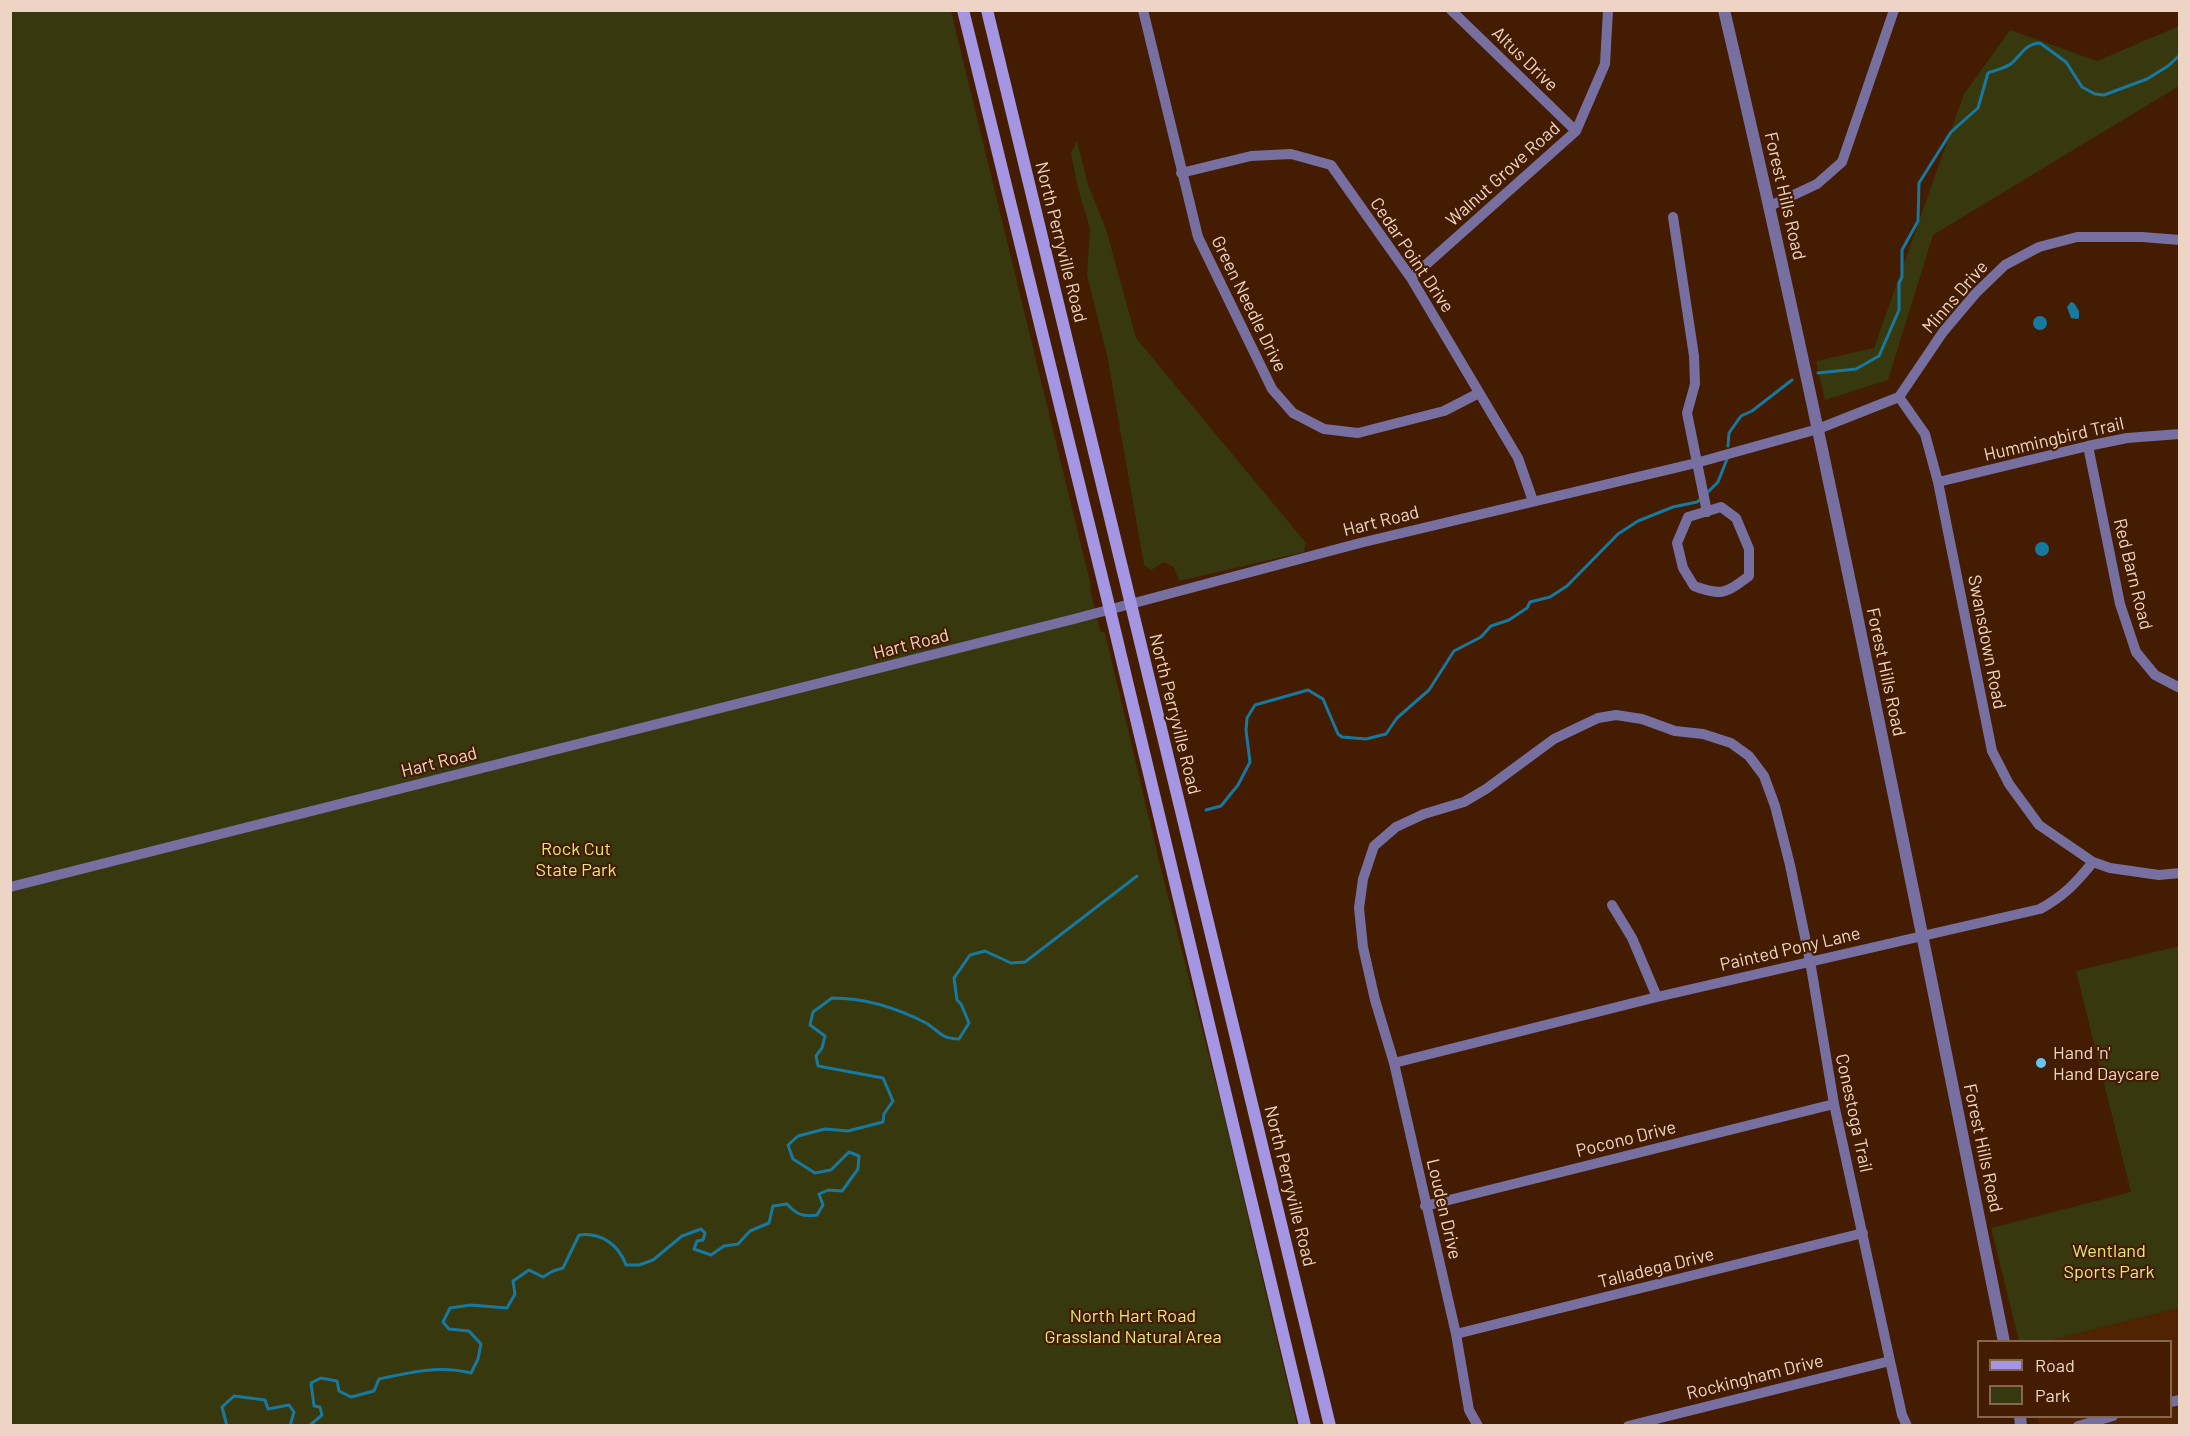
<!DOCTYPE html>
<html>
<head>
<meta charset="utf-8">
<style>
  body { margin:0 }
  #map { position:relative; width:2190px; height:1436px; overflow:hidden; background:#431c01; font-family:Barlow,sans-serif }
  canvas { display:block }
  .frame { position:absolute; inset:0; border:12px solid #eed4c5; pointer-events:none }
  .legend { position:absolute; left:1977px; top:1340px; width:195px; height:78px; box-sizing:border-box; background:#431c01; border:2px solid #87664f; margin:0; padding:8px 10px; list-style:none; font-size:18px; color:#eed4c5 }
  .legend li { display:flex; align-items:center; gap:12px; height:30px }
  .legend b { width:30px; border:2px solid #87664f }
</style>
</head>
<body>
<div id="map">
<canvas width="2190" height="1436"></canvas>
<div class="frame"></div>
<ul class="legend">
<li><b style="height:8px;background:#a496e3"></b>Road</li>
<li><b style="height:16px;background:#37380e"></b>Park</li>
</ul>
</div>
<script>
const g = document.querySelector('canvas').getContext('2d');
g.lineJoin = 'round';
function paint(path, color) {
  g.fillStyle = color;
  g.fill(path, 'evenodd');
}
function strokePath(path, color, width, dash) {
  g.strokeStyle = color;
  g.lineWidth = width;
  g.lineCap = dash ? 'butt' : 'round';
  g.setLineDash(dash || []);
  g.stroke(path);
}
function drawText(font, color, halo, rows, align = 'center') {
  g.font = font + ' Barlow,sans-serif';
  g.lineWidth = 4.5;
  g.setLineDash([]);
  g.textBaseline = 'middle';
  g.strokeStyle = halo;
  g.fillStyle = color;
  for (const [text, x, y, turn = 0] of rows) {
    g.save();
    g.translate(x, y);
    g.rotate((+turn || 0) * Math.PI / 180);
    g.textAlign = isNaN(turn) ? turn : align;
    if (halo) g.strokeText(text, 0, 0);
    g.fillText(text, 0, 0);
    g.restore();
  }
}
paint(new Path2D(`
  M2179 1308V1425H2039L2037 1417 2170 1416V1342L2047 1341Z`), '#502301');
paint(new Path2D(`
  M10 11H951L1091 586 1090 589 1100 631 1105 633 1161 869 1221 1103 1297 1425H11Z
  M2179 26V86L1933 235 1888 380 1825 400 1816 361 1874 348 1964 94 2010 30 2097 61Z
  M1077 141 1088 185 1106 229 1136 338 1306 543 1304 552 1179 581 1174 567 1164 562 1151 570 1144 565 1107 355 1087 275 1090 229 1078 188 1071 153Z
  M2179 946V1308L2047 1341H2019L1991 1228 2131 1192 2076 971Z`), '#37380e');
paint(new Path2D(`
  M2071 302 2074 303 2079 311V318L2077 319 2071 318 2067 307Z
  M2033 323a7 7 0 1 1 14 0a7 7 0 1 1-14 0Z
  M2035 549a7 7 0 1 1 14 0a7 7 0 1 1-14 0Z`), '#1879a0');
strokePath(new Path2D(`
  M1818 373 1856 369 1879 356 1899 310V283L1902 277V250L1918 221 1919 183 1951 132 1978 108 1988 73C1996 70 2006 68 2012 63 2022 54 2025 44 2040 43L2066 62 2082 87 2095 94 2104 95 2147 79 2168 66 2180 55
  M1728 446 1729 433 1741 416 1752 411 1792 380
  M1707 493 1718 482 1727 459
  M1206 810 1221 806 1238 785 1250 762 1246 730 1247 718 1255 705 1308 690 1323 699 1338 734 1342 737 1366 739 1386 734 1397 718 1429 690 1454 651 1481 637 1491 626 1509 620 1527 608 1530 602 1550 597 1567 586 1618 534 1638 521 1673 507 1697 502 1702 498
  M227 1426 222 1407 234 1396 265 1400 268 1409 289 1405 294 1412 290 1426
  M309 1426 322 1415 320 1407 314 1406 311 1383 321 1378 337 1381 339 1391 351 1397 374 1391 379 1379C411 1372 439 1365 471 1373L478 1359 481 1344 469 1331 449 1329 443 1322 450 1308 471 1305 507 1308 515 1294 513 1281 529 1270 543 1277 553 1271 563 1268 579 1235C601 1232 619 1245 626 1265H639L653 1260 682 1236 701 1229 705 1233 703 1240 697 1241 694 1249 711 1255 724 1246 738 1244 750 1231 769 1223 773 1206 787 1204C797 1215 803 1217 817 1215L823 1205 819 1194 828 1190 842 1191 858 1169 859 1156 849 1152 831 1170 815 1173 793 1159 788 1145 798 1136 825 1129 848 1131 883 1122 884 1114 893 1101 883 1078 818 1066 816 1056 822 1048 825 1036 810 1025 813 1012 832 998C866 998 897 1008 926 1023 941 1032 939 1038 959 1039L969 1023 961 1004 957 1000 954 978 970 955 985 951 1011 963 1025 962 1137 876`), '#1879a0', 3);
strokePath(new Path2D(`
  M1143 10 1198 237 1272 389 1293 413 1324 429 1358 433 1444 411 1479 393
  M1451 10 1576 131
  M1181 173 1251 156 1291 154 1331 165 1411 278 1518 458 1533 501
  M1770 206 1817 184 1842 162 1894 10
  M1673 217 1694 356 1695 384 1687 413 1707 512
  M1411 278 1576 131 1605 64 1608 10
  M1899 397 1925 434 1938 482 1992 751 2009 784 2039 825 2093 862 2110 868 2159 875 2180 873
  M2088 446 2120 604 2136 652 2155 675 2180 688
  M1938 482 2088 446 2127 438 2180 434
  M1721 507 1736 518 1749 549V576C1725 594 1722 596 1694 586L1683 568 1677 543 1688 517Z
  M10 887 1074 619 1360 543 1696 463 1818 429 1899 397 1943 332 1976 293 2005 265 2039 247 2077 237H2142L2180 240
  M1612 905 1632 938 1657 997
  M1394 1063 1657 997 2040 909C2064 896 2076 883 2093 862
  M1425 1206 1834 1104
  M1456 1334 1863 1233
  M2170 1402 2180 1400
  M1478 1426 1469 1410 1456 1334 1394 1063 1375 1000 1363 947 1359 908 1363 879 1374 846 1396 827 1424 814 1464 802 1486 789 1554 739 1598 718 1616 715 1642 719 1675 731 1703 734 1731 743 1749 756 1764 776 1775 806 1790 865 1810 961 1834 1104 1890 1361 1902 1415 1907 1426
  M1628 1426 1890 1361
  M2078 1426 2113 1416`), '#776f9f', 10);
strokePath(new Path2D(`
  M1724 10C1828 452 1914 897 2004 1342
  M2020 1416 2021 1426`), '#776f9f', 12);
strokePath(new Path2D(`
  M963 10 1110 610 1305 1426
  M987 10 1330 1426`), '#a496e3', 12);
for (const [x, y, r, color] of [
  [2041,1063,6,"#68c4f0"]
]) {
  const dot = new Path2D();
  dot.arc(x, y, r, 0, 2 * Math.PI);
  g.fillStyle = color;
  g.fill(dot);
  strokePath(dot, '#431c01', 2);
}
drawText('18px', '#eed4c5', '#431c01', [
  ["Altus Drive",1525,59,44],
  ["Walnut Grove Road",1503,174,-42],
  ["Forest Hills Road",1785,196,77],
  ["North Perryville Road",1061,242,76],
  ["Cedar Point Drive",1412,255,56],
  ["Minns Drive",1955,297,-49],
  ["Green Needle Drive",1249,304,64],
  ["Hummingbird Trail",2054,439,-13],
  ["Hart Road",1381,521,-14],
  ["Red Barn Road",2133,574,76],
  ["Swansdown Road",1987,642,79],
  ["Hart Road",911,644,-14],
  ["Forest Hills Road",1886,672,78],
  ["North Perryville Road",1175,714,76],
  ["Hart Road",439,762,-14],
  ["Painted Pony Lane",1790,949,-13],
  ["Conestoga Trail",1854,1113,78],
  ["Pocono Drive",1626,1139,-14],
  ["Forest Hills Road",1983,1148,78],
  ["North Perryville Road",1290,1186,76],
  ["Louden Drive",1444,1209,77],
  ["Talladega Drive",1656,1268,-14],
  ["Rockingham Drive",1755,1377,-14]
]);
drawText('18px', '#e3e97c', '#431c01', [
  ["Rock Cut",576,849],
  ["State Park",576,870],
  ["Wentland",2109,1251],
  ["Sports Park",2109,1272],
  ["North Hart Road",1133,1316],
  ["Grassland Natural Area",1133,1337]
]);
drawText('18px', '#eed4c5', '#431c01', [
  ["Hand 'n'",2053,1053],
  ["Hand Daycare",2053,1074]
], 'left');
</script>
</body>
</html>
